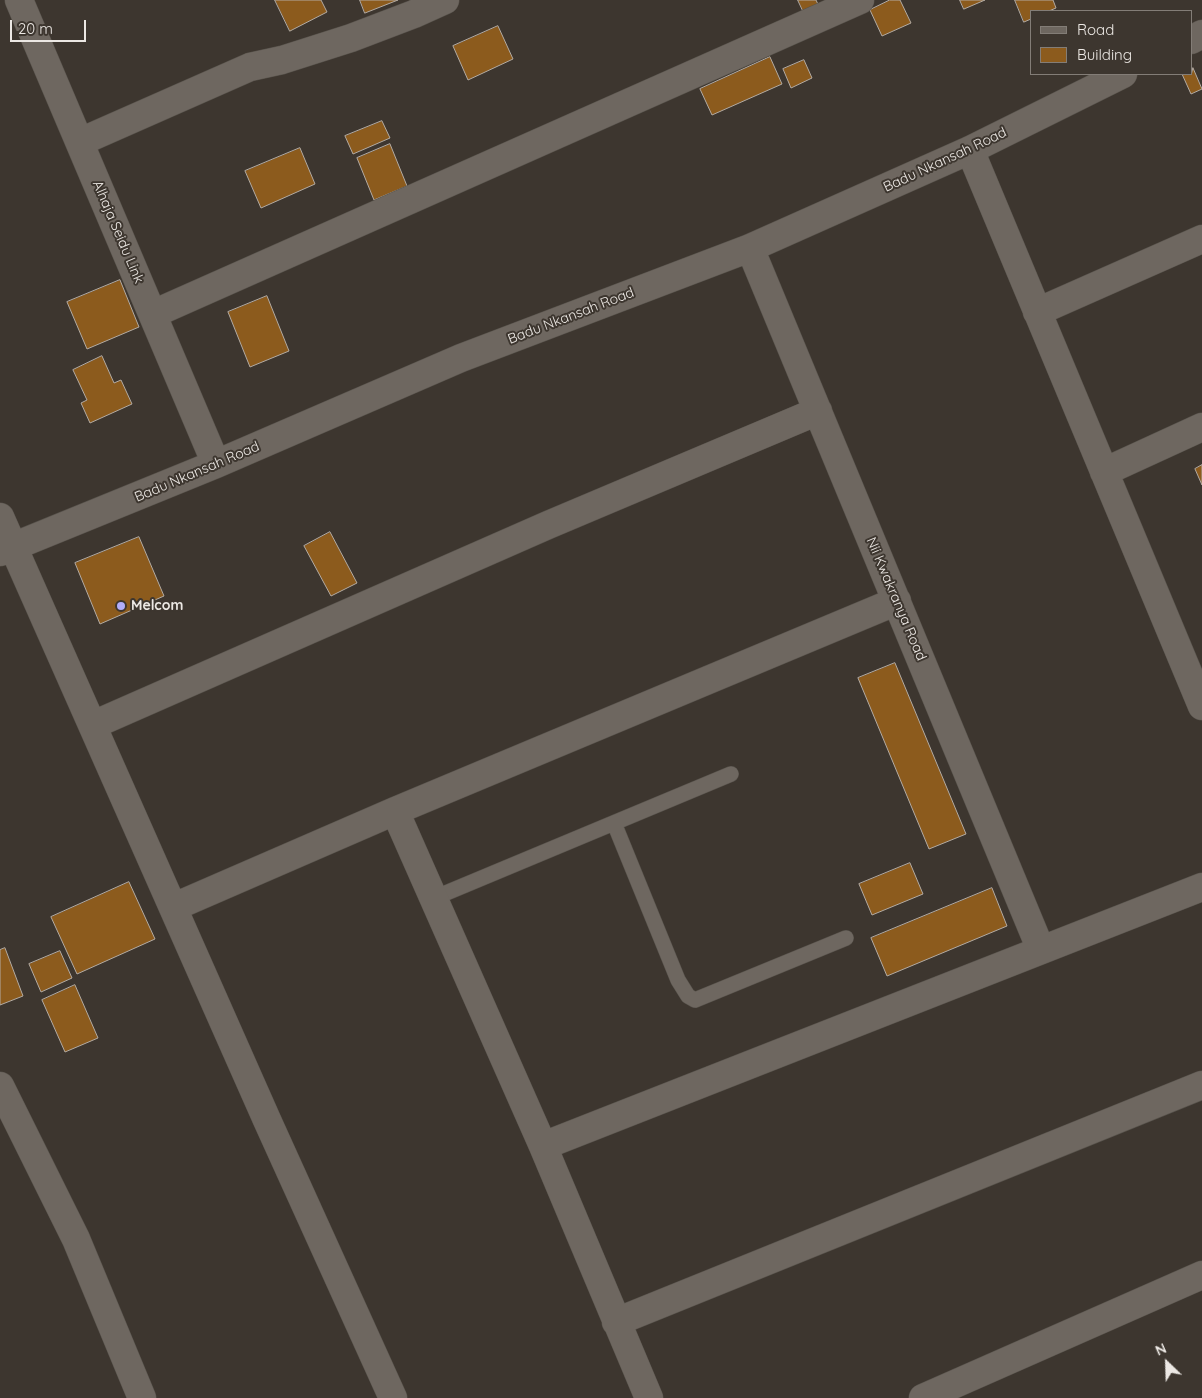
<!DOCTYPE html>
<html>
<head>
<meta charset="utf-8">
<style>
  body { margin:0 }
  #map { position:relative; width:1202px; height:1398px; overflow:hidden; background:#3d362f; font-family:Quicksand,sans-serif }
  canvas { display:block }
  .legend { position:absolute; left:1030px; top:10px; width:162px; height:65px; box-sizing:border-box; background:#3d362f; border:1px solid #837d77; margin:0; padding:6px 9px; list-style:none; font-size:15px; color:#ece8e4 }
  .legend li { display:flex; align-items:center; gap:10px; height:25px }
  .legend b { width:25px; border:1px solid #837d77 }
  .north { position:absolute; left:1142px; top:1338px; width:50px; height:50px; -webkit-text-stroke:4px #3d362f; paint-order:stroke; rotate:336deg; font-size:14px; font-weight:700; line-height:20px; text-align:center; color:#ece8e4 }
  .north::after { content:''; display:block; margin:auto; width:18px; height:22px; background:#ece8e4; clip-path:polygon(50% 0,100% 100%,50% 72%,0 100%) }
  .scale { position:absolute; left:10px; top:20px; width:76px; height:22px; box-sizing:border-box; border:2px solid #ece8e4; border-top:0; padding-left:6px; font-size:15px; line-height:18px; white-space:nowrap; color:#ece8e4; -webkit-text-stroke:4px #3d362f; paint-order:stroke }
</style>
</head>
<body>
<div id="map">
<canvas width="1202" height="1398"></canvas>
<ul class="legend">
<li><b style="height:6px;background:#6e6760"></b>Road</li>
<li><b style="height:14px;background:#8c5b1d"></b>Building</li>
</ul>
<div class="north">N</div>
<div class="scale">20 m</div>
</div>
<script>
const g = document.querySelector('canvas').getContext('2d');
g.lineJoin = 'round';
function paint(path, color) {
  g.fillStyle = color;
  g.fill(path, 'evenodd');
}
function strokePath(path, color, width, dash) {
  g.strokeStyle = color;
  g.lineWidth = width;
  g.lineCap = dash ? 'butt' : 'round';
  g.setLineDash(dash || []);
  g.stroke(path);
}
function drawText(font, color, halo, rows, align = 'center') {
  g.font = font + ' Quicksand,sans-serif';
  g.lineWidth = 4;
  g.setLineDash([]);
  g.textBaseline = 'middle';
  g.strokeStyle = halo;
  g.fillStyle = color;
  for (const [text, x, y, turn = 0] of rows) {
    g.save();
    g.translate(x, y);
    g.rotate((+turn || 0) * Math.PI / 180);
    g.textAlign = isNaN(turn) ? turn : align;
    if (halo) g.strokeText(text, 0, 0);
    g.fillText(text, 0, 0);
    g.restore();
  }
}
const building = new Path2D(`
  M275 0H321L327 12 290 31Z
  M360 0H398L365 13Z
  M798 0H816L821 11 806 17Z
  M890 0H900L911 23 882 36 870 10Z
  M960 0H985L964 9Z
  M1015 0H1053L1056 8 1049 11H1031V19L1024 22Z
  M498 26 513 59 468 80 453 46Z
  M770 57 782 84 712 115 700 89Z
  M804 60 812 78 791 88 783 69Z
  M1193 68 1202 89 1191 94 1182 74H1191Z
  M382 121 390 138 353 154 345 136Z
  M390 144 407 186 374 200 357 158Z
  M300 148 315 184 261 208 245 171Z
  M120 280 139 327 87 349 67 302Z
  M267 296 289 351 250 367 228 312Z
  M102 356 114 383 121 380 132 404 90 423 81 403 87 400 73 370Z
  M1202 465V485L1195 469Z
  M330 532 357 583 331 596 304 546Z
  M139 537 164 596 100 624 75 563Z
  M895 663 966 834 929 849 858 678Z
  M910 863 923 894 872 915 859 884Z
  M129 882 155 939 77 974 51 917Z
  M992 888 1007 926 887 976 871 938Z
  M5 948 23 996 0 1005V950Z
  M60 951 72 978 41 992 29 964Z
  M75 985 98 1038 65 1052 42 1000Z`);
paint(building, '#8c5b1d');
strokePath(building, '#b3aba3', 1);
const service = new Path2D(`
  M614 823 678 980 688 996 695 1000 846 938
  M434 898 731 774`);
const minor = new Path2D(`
  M19 0 216 464
  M1191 40 1202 34
  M80 142 250 67 282 60 351 38 414 14 445 0
  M970 150 1202 706
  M750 248 1041 950
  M1037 312 1202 239
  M153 314 860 0
  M1104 472 1202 427
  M0 517 267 1120 393 1398
  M0 552 216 464 461 358 750 248 970 150 1123 74
  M93 725 548 525 818 411
  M395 811 543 1146 649 1398
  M174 907 395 811 897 601
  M0 1086 76 1239 142 1398
  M543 1146 1202 887
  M616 1322 1202 1085
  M923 1398 1202 1275`);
strokePath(service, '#58534c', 16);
strokePath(minor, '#58534c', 29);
strokePath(service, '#6e6760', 15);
strokePath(minor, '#6e6760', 28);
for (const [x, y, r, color] of [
  [121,606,5,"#b1adfa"]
]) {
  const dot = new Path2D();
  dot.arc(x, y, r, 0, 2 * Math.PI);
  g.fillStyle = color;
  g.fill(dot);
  strokePath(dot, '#3d362f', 2);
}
drawText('14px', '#ece8e4', '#3d362f', [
  ["Badu Nkansah Road",945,160,-25],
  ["Alhaja Seidu Link",118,232,67],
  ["Badu Nkansah Road",571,316,-21],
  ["Badu Nkansah Road",197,472,-23],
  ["Nii Kwakranya Road",896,599,67]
]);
drawText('bold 14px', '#ece8e4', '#3d362f', [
  ["Melcom",131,606]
], 'left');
</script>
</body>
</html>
